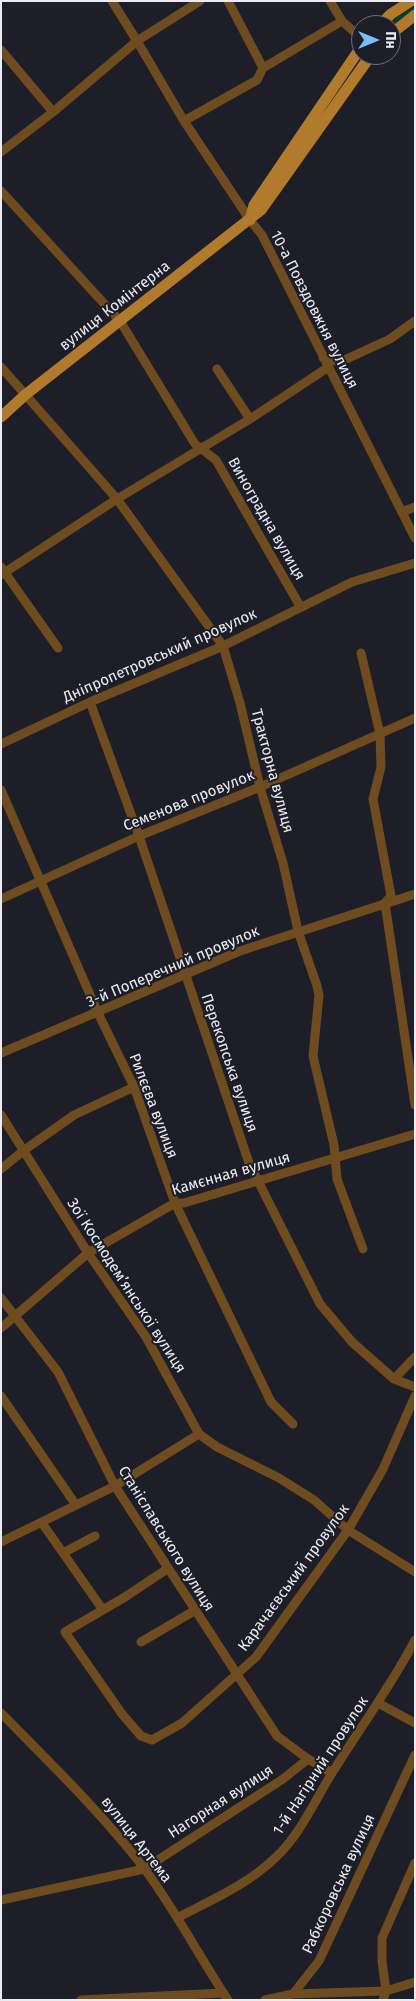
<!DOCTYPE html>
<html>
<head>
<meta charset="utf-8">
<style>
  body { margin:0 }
  #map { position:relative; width:416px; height:2001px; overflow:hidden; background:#1e1e28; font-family:"Fira Sans",sans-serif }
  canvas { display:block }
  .frame { position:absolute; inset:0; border:2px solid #ebebf3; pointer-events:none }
  .north { position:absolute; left:351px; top:15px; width:50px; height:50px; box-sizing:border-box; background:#1e1e28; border:1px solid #707079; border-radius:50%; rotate:90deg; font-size:14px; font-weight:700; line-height:20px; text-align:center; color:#ebebf3 }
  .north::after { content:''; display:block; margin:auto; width:18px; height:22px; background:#78bff7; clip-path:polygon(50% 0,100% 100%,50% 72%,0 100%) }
</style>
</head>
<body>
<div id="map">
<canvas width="416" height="2001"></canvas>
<div class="frame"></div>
<div class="north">Пн</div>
</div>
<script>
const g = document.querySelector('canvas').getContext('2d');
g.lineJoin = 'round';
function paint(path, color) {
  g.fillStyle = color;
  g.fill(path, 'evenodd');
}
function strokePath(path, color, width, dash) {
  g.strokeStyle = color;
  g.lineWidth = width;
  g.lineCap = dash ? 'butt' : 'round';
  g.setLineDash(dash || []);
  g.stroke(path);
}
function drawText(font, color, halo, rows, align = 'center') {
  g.font = font + ' "Fira Sans",sans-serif';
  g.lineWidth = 4;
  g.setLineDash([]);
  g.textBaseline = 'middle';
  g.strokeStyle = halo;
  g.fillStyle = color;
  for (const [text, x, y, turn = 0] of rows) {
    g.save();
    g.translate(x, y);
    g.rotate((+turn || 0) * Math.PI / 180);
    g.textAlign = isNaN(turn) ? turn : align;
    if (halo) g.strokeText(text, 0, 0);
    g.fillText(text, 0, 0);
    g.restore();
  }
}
paint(new Path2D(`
  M415 6V11L391 25 398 16Z`), '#00422b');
strokePath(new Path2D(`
  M112 1 137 41 184 121 250 220 262 235 415 538
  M228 1 263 68
  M330 1 342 21 361 38
  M1 50 53 112
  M184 121 257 80 263 68 342 21
  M1 152 53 112 137 41 200 1
  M1 191 120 321 195 444 216 460 300 606
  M323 358 340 362 390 339 415 321
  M1 367 117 499 223 646 240 703 260 787 283 863 298 931 317 986 319 995 313 1056 334 1145 337 1179 363 1249
  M217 369 250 419
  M402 512 415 507
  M1 567 58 648
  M1 575 117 499 250 419 327 368
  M361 653 380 734 381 767 373 799 391 896 385 903
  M90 702 139 836 249 1163 320 1304 352 1342 394 1379 415 1387
  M1 744 90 702 223 646 352 582 415 563
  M1 790 98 1013 134 1087 175 1203 271 1402 293 1424
  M1 899 139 836 260 787 415 718
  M385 903 415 1105
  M1 1053 240 951 415 894
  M1 1115 88 1253 146 1337 199 1434 217 1447 279 1478 314 1500 348 1530 415 1572
  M1 1169 23 1151 74 1115 134 1087
  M1 1298 58 1372 115 1486 277 1736 308 1759 332 1773
  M1 1328 88 1253 175 1203H184L415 1134
  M394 1379 415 1357
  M1 1396 76 1505
  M42 1523 103 1610
  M1 1542 115 1486 199 1434
  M63 1553 95 1536
  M167 1569 125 1597 65 1632 122 1714 141 1736 152 1740 182 1723 256 1657 348 1530 383 1469 415 1396
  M141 1642 194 1611
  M378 1703 415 1723
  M1 1713C50 1763 101 1812 144 1868 175 1910 199 1956 228 2000
  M1 1900 144 1869 283 1779 308 1759
  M177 1918C211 1900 247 1885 275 1858 300 1835 314 1802 332 1773 360 1728 391 1686 415 1640
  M293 1994 386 1991 415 1982
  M81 2000 223 1993
  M265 2000 293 1994 319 1961 415 1755
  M383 2000 386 1991 382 1961V1938L415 1863`), '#6e4c1f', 9);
strokePath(new Path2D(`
  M380 25 391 14 411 1
  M391 34 415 15
  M250 220 254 205 361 47
  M1 417 25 395 261 210 371 55`), '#b27a2d', 11);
drawText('15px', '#ebebf3', '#1e1e28', [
  ["вулиця Комінтерна",115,306,-38],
  ["10-а Повздовжня вулиця",314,310,63],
  ["Виноградна вулиця",266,519,60],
  ["Дніпропетровський провулок",160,656,-24],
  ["Тракторна вулиця",272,771,75],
  ["Семенова провулок",189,801,-22],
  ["3-й Поперечний провулок",173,967,-23],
  ["Перекопська вулиця",229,1063,71],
  ["Рилєєва вулиця",153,1106,69],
  ["Камєнная вулиця",231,1174,-16],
  ["Зої Космодем’янської вулиця",126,1286,57],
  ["Станіславського вулиця",166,1539,58],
  ["Карачаєвський провулок",294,1578,-54],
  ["1-й Нагірний провулок",321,1766,-57],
  ["Нагорная вулиця",221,1802,-33],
  ["вулиця Артема",136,1840,52],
  ["Рабкоровська вулиця",339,1884,-65]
]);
</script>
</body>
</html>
